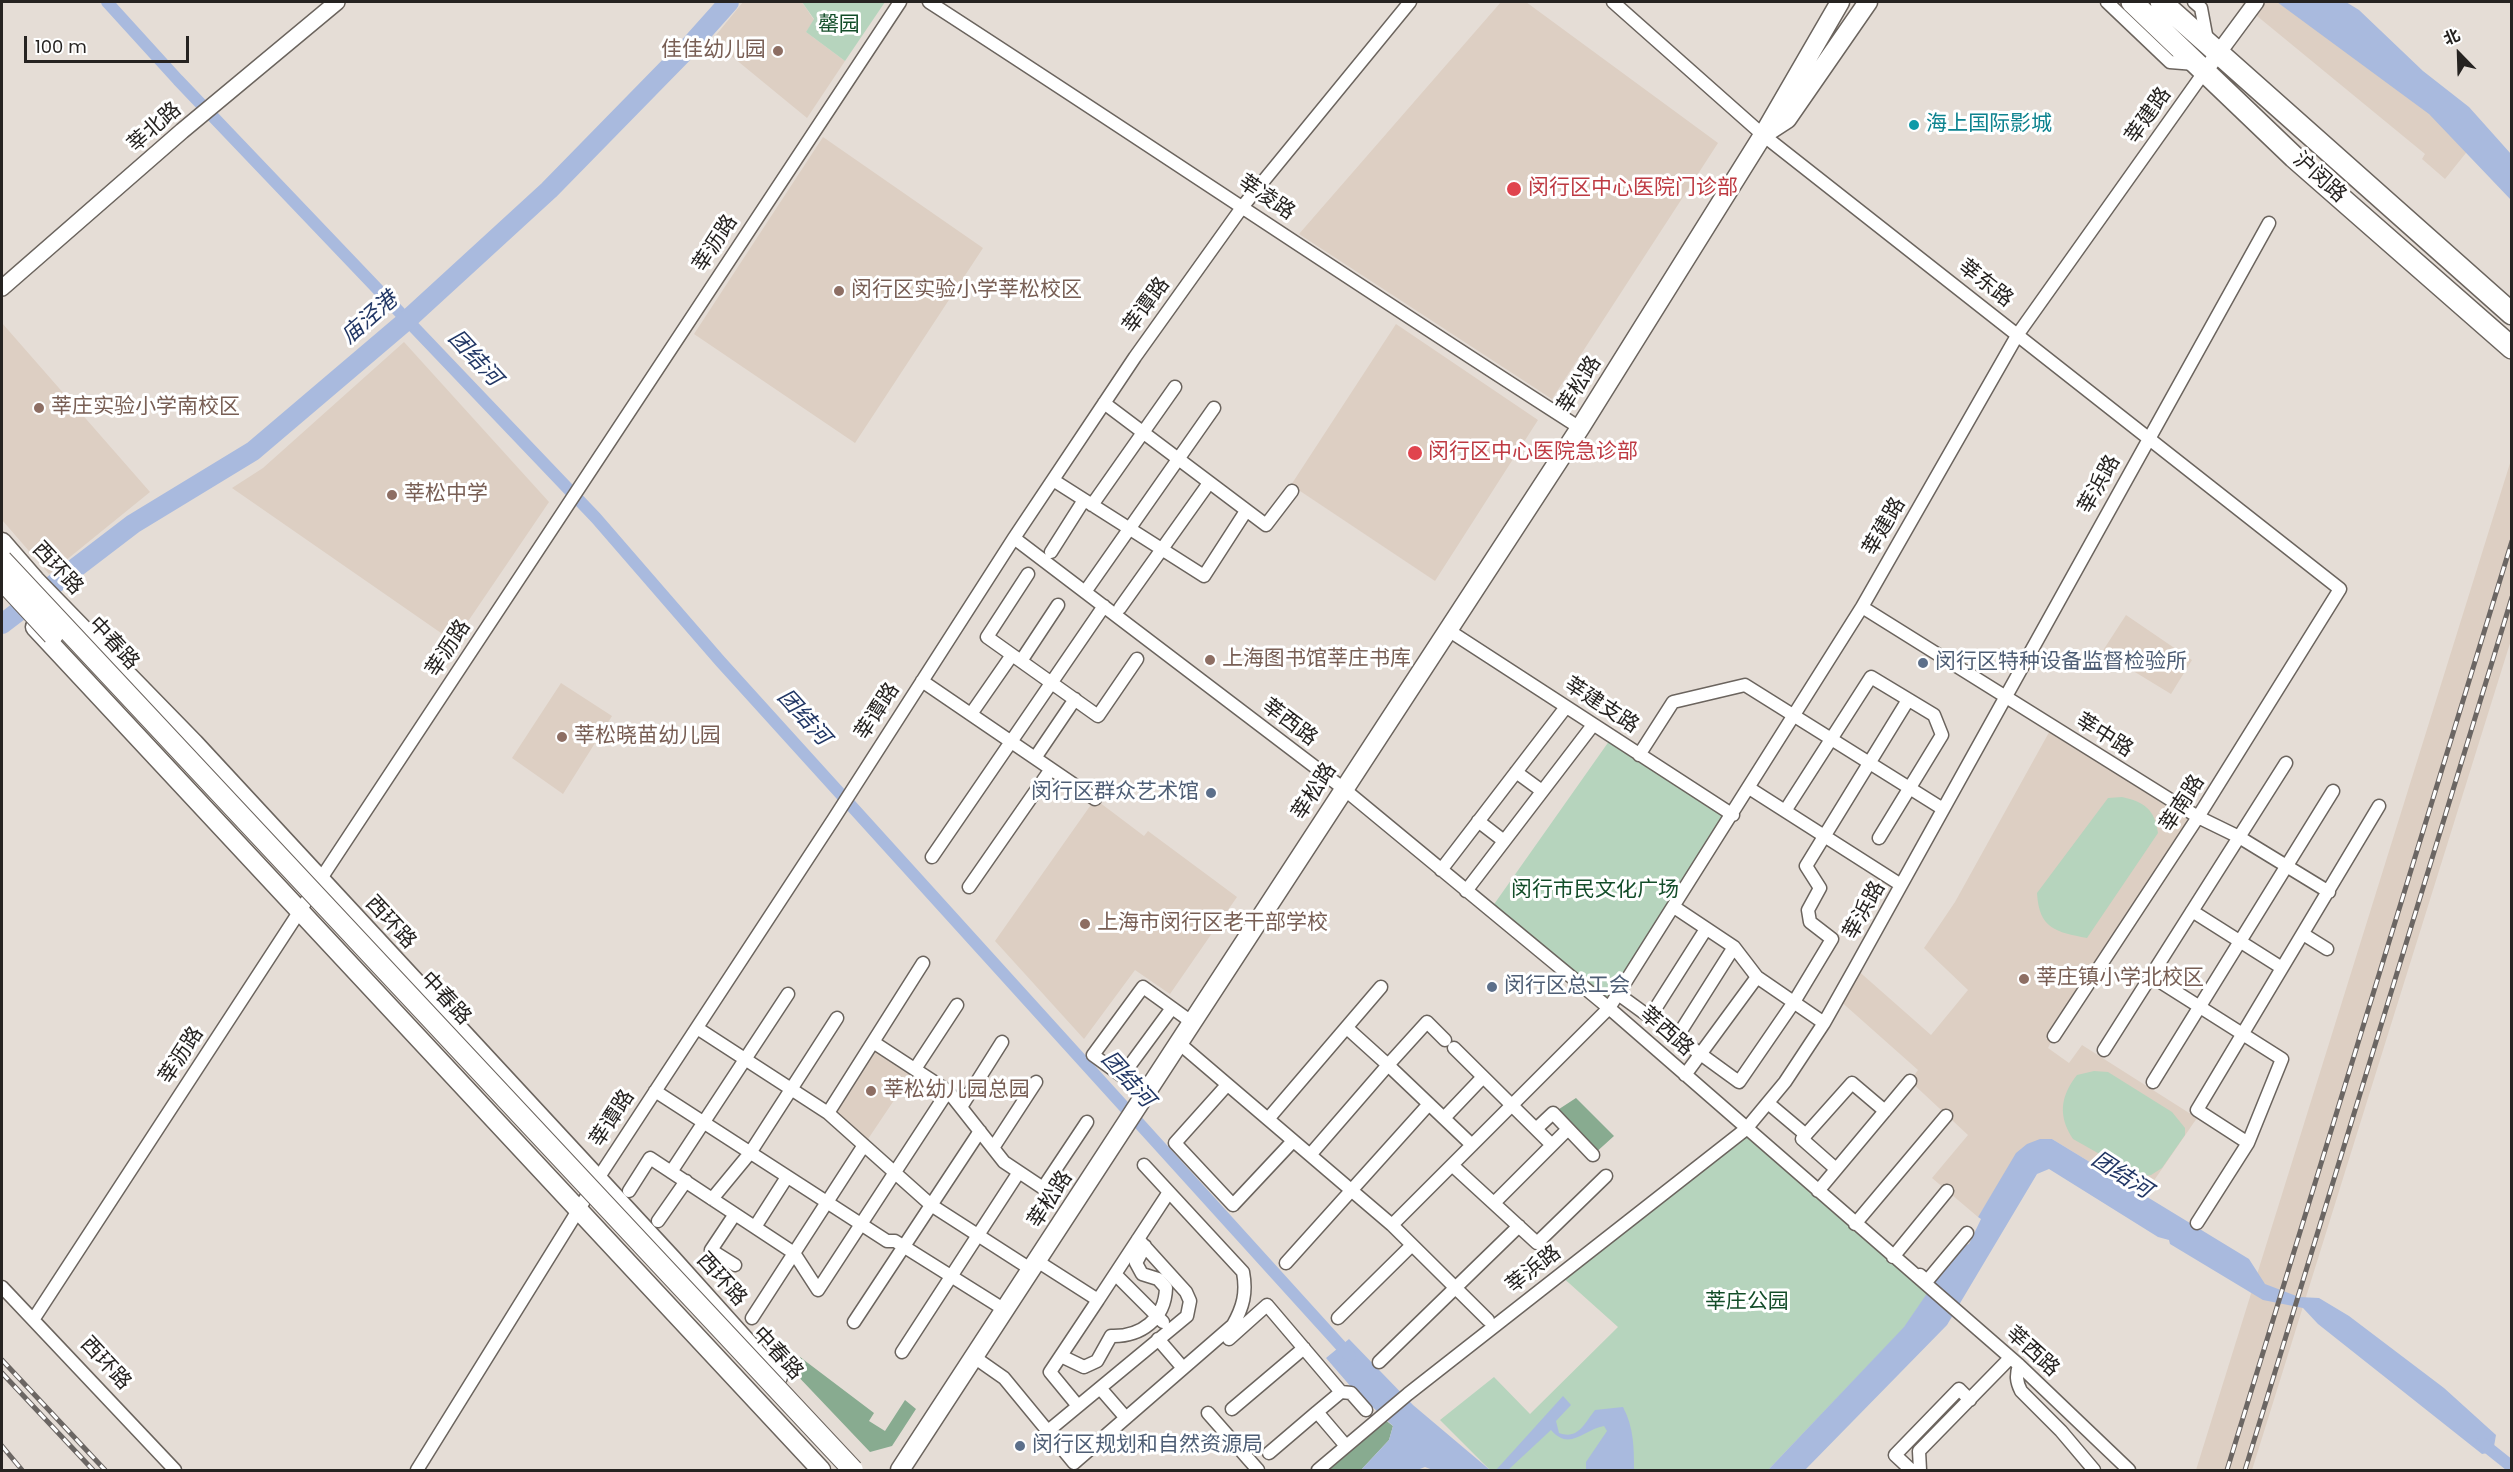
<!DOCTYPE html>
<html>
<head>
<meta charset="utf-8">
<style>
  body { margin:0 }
  #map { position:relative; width:2513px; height:1472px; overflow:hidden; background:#e5ddd6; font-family:Poppins,"Noto Sans SC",sans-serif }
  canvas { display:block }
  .frame { position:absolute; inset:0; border:3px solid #262321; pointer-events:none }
  .north { position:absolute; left:2429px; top:24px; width:60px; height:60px; -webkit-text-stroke:4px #fff; paint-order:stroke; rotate:337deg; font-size:16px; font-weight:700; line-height:24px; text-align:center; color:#262321 }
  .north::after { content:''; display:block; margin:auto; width:21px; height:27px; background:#262321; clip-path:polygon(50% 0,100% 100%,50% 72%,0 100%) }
  .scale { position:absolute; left:24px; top:36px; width:165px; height:27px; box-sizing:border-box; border:3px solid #262321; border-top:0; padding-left:8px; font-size:18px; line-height:21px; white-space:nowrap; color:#262321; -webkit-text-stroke:4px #fff; paint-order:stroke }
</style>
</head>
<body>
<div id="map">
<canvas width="2513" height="1472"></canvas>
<div class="frame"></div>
<div class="north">北</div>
<div class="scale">100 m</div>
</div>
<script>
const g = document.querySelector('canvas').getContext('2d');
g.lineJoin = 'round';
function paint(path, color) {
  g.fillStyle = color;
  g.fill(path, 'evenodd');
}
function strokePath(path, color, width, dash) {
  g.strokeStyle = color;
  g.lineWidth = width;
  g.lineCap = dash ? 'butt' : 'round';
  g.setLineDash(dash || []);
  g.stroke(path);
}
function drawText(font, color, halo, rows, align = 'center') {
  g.font = font + ' Poppins,"Noto Sans SC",sans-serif';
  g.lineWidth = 6;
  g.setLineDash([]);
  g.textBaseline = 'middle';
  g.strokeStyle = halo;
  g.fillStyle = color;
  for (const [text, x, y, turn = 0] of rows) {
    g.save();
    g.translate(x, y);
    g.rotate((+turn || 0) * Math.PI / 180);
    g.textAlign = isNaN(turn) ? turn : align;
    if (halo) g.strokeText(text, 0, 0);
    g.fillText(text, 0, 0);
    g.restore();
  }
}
paint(new Path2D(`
  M743 2H802L814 20 806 32 845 61 807 118 712 40Z
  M1501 2H1526L1718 143 1552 399 1299 234Z
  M2240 2H2302L2478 138 2445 179 2422 159 2425 154Z
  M823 137 983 248 855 443 694 334Z
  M2 323 150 492 49 574 2 520Z
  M1396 324 1538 420 1435 581 1291 485Z
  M404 342 549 502 454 642 232 488 263 468Z
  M2511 460V640L2252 1470H2196Z
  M2126 615 2192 660 2171 694 2102 652Z
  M561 683 612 716 563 794 512 758Z
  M2052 727 2198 817 2054 1036 2048 1048 2069 1063 2082 1045 2197 1118 2144 1195 2052 1139 1997 1187 1978 1217 1932 1178 1968 1135 1910 1081 1918 1070 1838 999 1855 968 1931 1035 1968 990 1924 948 1955 902Z
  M1095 799 1144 836 1148 831 1237 897 1170 994 1135 970 1084 1039 995 941Z
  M873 1042 915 1069 864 1145 828 1113Z`), '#ddcfc3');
paint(new Path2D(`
  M802 2H885L845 61 806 32 814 19Z
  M1612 737 1733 815 1609 1008 1490 910Z
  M2122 797C2144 802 2155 809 2158 833L2087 938C2056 932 2039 929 2037 893L2108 798Z
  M2094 1071 2108 1072 2172 1112 2185 1128V1135L2162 1168 2151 1175 2145 1176 2135 1174 2073 1139C2058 1116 2060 1097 2077 1075Z
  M1746 1129 1930 1290 1904 1328 1768 1470H1490L1440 1420 1494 1377 1530 1414 1618 1327 1560 1275Z`), '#b6d4bd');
paint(new Path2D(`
  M1576 1098 1614 1136 1593 1155 1553 1113Z
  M800 1357 874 1413 869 1421 885 1431 905 1400 916 1409 892 1446 870 1452 792 1370Z
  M1380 1416 1393 1426 1389 1440 1361 1470H1315Z`), '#88ab90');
paint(new Path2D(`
  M2277 2H2346L2359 10 2423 71 2469 107 2511 154V200L2429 114Z
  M2040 1139H2052L2249 1259 2265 1284 2299 1297 2319 1298 2349 1316 2444 1388 2496 1435 2493 1452 2482 1454 2318 1324 2303 1308 2263 1300 2170 1244 2169 1240 2158 1237 2049 1169 2037 1174 1947 1325 1805 1470H1768L1904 1327 1958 1248 1969 1244 1981 1219 1978 1217 2016 1153 2027 1144Z
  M1349 1339 1413 1405 1490 1470H1433L1425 1467 1417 1470H1361L1389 1440 1393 1426 1352 1388 1326 1358Z
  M1563 1396 1571 1405 1556 1421 1559 1433C1578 1440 1584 1424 1595 1410L1623 1407C1634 1428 1634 1448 1634 1470H1586V1462L1607 1431 1604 1426C1584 1429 1570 1452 1551 1430L1508 1470H1496Z`), '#a9bade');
strokePath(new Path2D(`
  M107 2 178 80 596 518 720 661 1350 1356
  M2482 1443 2512 1467`), '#a9bade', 12);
strokePath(new Path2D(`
  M2 624 133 524 253 451 406 321 549 190 688 48 729 2`), '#a9bade', 20);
const minor = new Path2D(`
  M929 2C1147 143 1361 288 1580 428
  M1613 2 1763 135 2340 589 2198 817 2054 1036
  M2107 2 2170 62 2195 64
  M2194 2 2201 8 2207 40
  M1104 403 1266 525 1292 491
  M1053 480 1204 576 1246 511
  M1092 505 1175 387
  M1014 538 1344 789 1609 1008 2019 1365 2129 1470
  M1051 552 1084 500
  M1028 574 987 637 1098 716 1137 659
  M1085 592 1214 408
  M1862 607 2198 817 2239 837 2329 892
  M1120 608 1209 483
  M1448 630 1733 815
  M1021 661 1058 605
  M922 681 1095 799
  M971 714 1012 655
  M1639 755 1673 702 1745 685 1943 809
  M1035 758 1075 699
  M1516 772 1542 791
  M1749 788 1901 885
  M1785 811 1871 677 1934 715 1942 735 1879 838
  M1478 821 1504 841
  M932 857 1104 606
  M1441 870 1566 707
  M969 887 1051 769
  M1466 891 1593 725
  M1674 907 1734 947 1757 977 1824 1023
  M2192 911 2282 968
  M2303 934 2327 949
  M2151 976 2282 1059 2248 1143
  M1618 994 1739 1082 1794 1002 1832 939 1810 922 1808 910 1820 888 1806 866 1908 700
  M1172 1008 1122 1076 1093 1055 1143 987 1193 1023
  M1650 1017 1706 929
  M697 1028 828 1113 931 1205 1032 1270
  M1347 1028 1388 1065 1427 1022 1445 1040
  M1677 1037 1734 947
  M873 1042 948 1091 1004 1162 1043 1188 1087 1122
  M1180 1044 1392 1225 1488 1320
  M1454 1048 1552 1145
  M2104 1050 2286 763
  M915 1069 957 1005
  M1685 1075 1757 977
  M2153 1082 2333 791
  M1227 1085 1175 1143 1233 1205 1293 1141
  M655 1091 887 1241H895L1005 1310
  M1768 1103 1806 1135
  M961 1107 1002 1042
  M828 1113 923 963
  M1444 1118 1483 1077
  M1268 1119 1381 987
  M1536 1129 1553 1113 1593 1155
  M993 1148 1036 1082
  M1310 1155 1388 1065 1472 1145
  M1452 1165 1537 1243 1606 1176
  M1836 1169 1802 1139 1852 1083 1885 1111
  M671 1172 788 994
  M629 1191 650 1158 794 1253 818 1290 948 1091
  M1818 1191 1910 1081
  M712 1199 750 1153 837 1018
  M1494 1203 1568 1129
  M735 1214 711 1250 735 1265
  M658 1221 686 1181
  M2197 1223 2248 1143 2197 1110 2379 806
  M1855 1224 1946 1116
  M1392 1225 1609 1008 1862 607 2018 334 2205 71
  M755 1227 787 1177
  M1893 1257 1947 1191
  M1037 1261 1098 1300 1169 1192
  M1286 1263 1429 1104
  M1115 1274 1163 1322
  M1920 1275 1927 1281 1967 1233
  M2 1287 175 1470
  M752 1318 864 1145
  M1338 1318 1412 1245
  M33 1320 320 880 900 2
  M854 1322 980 1131
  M1158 1339 1183 1368
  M1229 1339 1267 1305 1341 1392 1317 1412
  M902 1352 1019 1172
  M1061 1356 1084 1367 1097 1361 1111 1336C1141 1337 1165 1319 1166 1288L1158 1279 1142 1274 1136 1263 1145 1246
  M974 1357 1004 1378 1074 1463 1233 1325C1243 1307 1247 1293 1243 1272L1144 1165
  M1379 1362 1519 1226
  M2019 1365C2016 1375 2016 1381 2021 1391L2061 1431 2094 1470
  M1100 1388 1126 1418
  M1341 1392 1351 1393 1366 1410
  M1078 1406 1050 1372 1098 1300
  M1232 1409 1304 1348
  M1208 1413 1258 1470
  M1048 1431 1187 1316 1190 1301 1186 1292 1138 1239
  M1269 1453 1317 1412 1346 1446
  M417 1470 597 1180 833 820 1014 538 1135 357 1243 206 1410 2
  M1318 1470 1408 1394 1746 1129 1785 1082 1824 1023 1855 968 2269 223
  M1911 1470 1895 1455 1959 1389 1970 1400
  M1920 1470 1919 1451 2010 1358`);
const tertiary = new Path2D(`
  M2205 71 2256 2
  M2 288 182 131 337 2`);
const secondary = new Path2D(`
  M1767 132 1787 119 1868 2
  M2 542 35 580 194 743 672 1259 778 1377
  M35 627 821 1470
  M900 1470 1580 428 1763 135 1840 2`);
const trunk = new Path2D(`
  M2132 2 2294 157 2512 348
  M2161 2 2512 314`);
strokePath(minor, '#6b645e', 15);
strokePath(tertiary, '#6b645e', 18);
strokePath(secondary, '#6b645e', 21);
strokePath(trunk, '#6b645e', 24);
strokePath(minor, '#fff', 12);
strokePath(tertiary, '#fff', 15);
strokePath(secondary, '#fff', 18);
strokePath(trunk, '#fff', 21);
const rail = new Path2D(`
  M2 1360 105 1470
  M2 1373 93 1470
  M2 1446 22 1470
  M2227 1470 2512 541
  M2245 1470 2512 597`);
strokePath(rail, '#6b6663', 5);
strokePath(rail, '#fff', 3, [9]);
const primaryBridge = new Path2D(`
  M2 560 853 1470
  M2 580 53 635`);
strokePath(primaryBridge, '#6b645e', 22, []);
strokePath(primaryBridge, '#fff', 20);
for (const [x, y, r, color] of [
  [778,51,6,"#8d6e63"],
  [1914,125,6,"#0f9aa8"],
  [1514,189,8,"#e0444e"],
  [839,291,6,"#8d6e63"],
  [39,408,6,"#8d6e63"],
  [1415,453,8,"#e0444e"],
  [392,495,6,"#8d6e63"],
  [1210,660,6,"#8d6e63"],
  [1923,663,6,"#5c6f8a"],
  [562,737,6,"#8d6e63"],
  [1211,793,6,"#5c6f8a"],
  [1085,924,6,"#8d6e63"],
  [2024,979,6,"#8d6e63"],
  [1492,987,6,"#5c6f8a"],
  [871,1091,6,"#8d6e63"],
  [1020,1446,6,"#5c6f8a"]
]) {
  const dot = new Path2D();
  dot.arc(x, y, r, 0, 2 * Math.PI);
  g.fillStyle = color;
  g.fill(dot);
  strokePath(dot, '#fff', 2);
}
drawText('21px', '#134d29', '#fff', [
  ["罄园",839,26],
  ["闵行市民文化广场",1595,891],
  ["莘庄公园",1747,1303]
]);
drawText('21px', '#785e54', '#fff', [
  ["佳佳幼儿园",766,51,"right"],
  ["闵行区实验小学莘松校区",851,291],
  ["莘庄实验小学南校区",51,408],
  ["莘松中学",404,495],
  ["上海图书馆莘庄书库",1222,660],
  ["莘松晓苗幼儿园",574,737],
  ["上海市闵行区老干部学校",1097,924],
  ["莘庄镇小学北校区",2036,979],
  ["莘松幼儿园总园",883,1091]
], 'left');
drawText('21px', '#262321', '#fff', [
  ["莘建路",2149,116,-55],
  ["莘北路",155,128,-41],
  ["沪闵路",2319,178,42],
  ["莘凌路",1266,198,34],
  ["莘沥路",716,244,-57],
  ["莘东路",1985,284,38],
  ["莘谭路",1147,306,-54],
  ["莘松路",1580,385,-58],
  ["莘浜路",2100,485,-61],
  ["莘建路",1885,527,-60],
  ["西环路",57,569,47],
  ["中春路",113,644,47],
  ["莘沥路",449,649,-57],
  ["莘建支路",1601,706,33],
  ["莘谭路",878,712,-57],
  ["莘西路",1289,723,37],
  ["莘中路",2104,736,32],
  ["莘松路",1315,792,-57],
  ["莘南路",2183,804,-57],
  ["莘浜路",1865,911,-61],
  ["西环路",390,923,47],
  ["中春路",445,999,47],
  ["莘西路",1666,1032,41],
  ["莘沥路",182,1056,-57],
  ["莘谭路",613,1119,-57],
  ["莘松路",1051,1200,-57],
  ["莘浜路",1534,1270,-38],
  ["西环路",721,1280,48],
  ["莘西路",2032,1352,42],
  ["中春路",777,1354,47],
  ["西环路",105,1364,47]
]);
drawText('21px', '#0d838f', '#fff', [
  ["海上国际影城",1926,125]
], 'left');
drawText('21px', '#be3a42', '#fff', [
  ["闵行区中心医院门诊部",1528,189],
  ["闵行区中心医院急诊部",1428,453]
], 'left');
drawText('21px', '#4e5e75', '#fff', [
  ["闵行区特种设备监督检验所",1935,663],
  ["闵行区群众艺术馆",1199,793,"right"],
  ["闵行区总工会",1504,987],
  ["闵行区规划和自然资源局",1032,1446]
], 'left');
drawText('italic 22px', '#223765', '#fff', [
  ["庙泾港",370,319,-41],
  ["团结河",474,359,47],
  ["团结河",803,718,48],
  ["团结河",1127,1080,48],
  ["团结河",2121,1176,33]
]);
</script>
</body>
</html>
